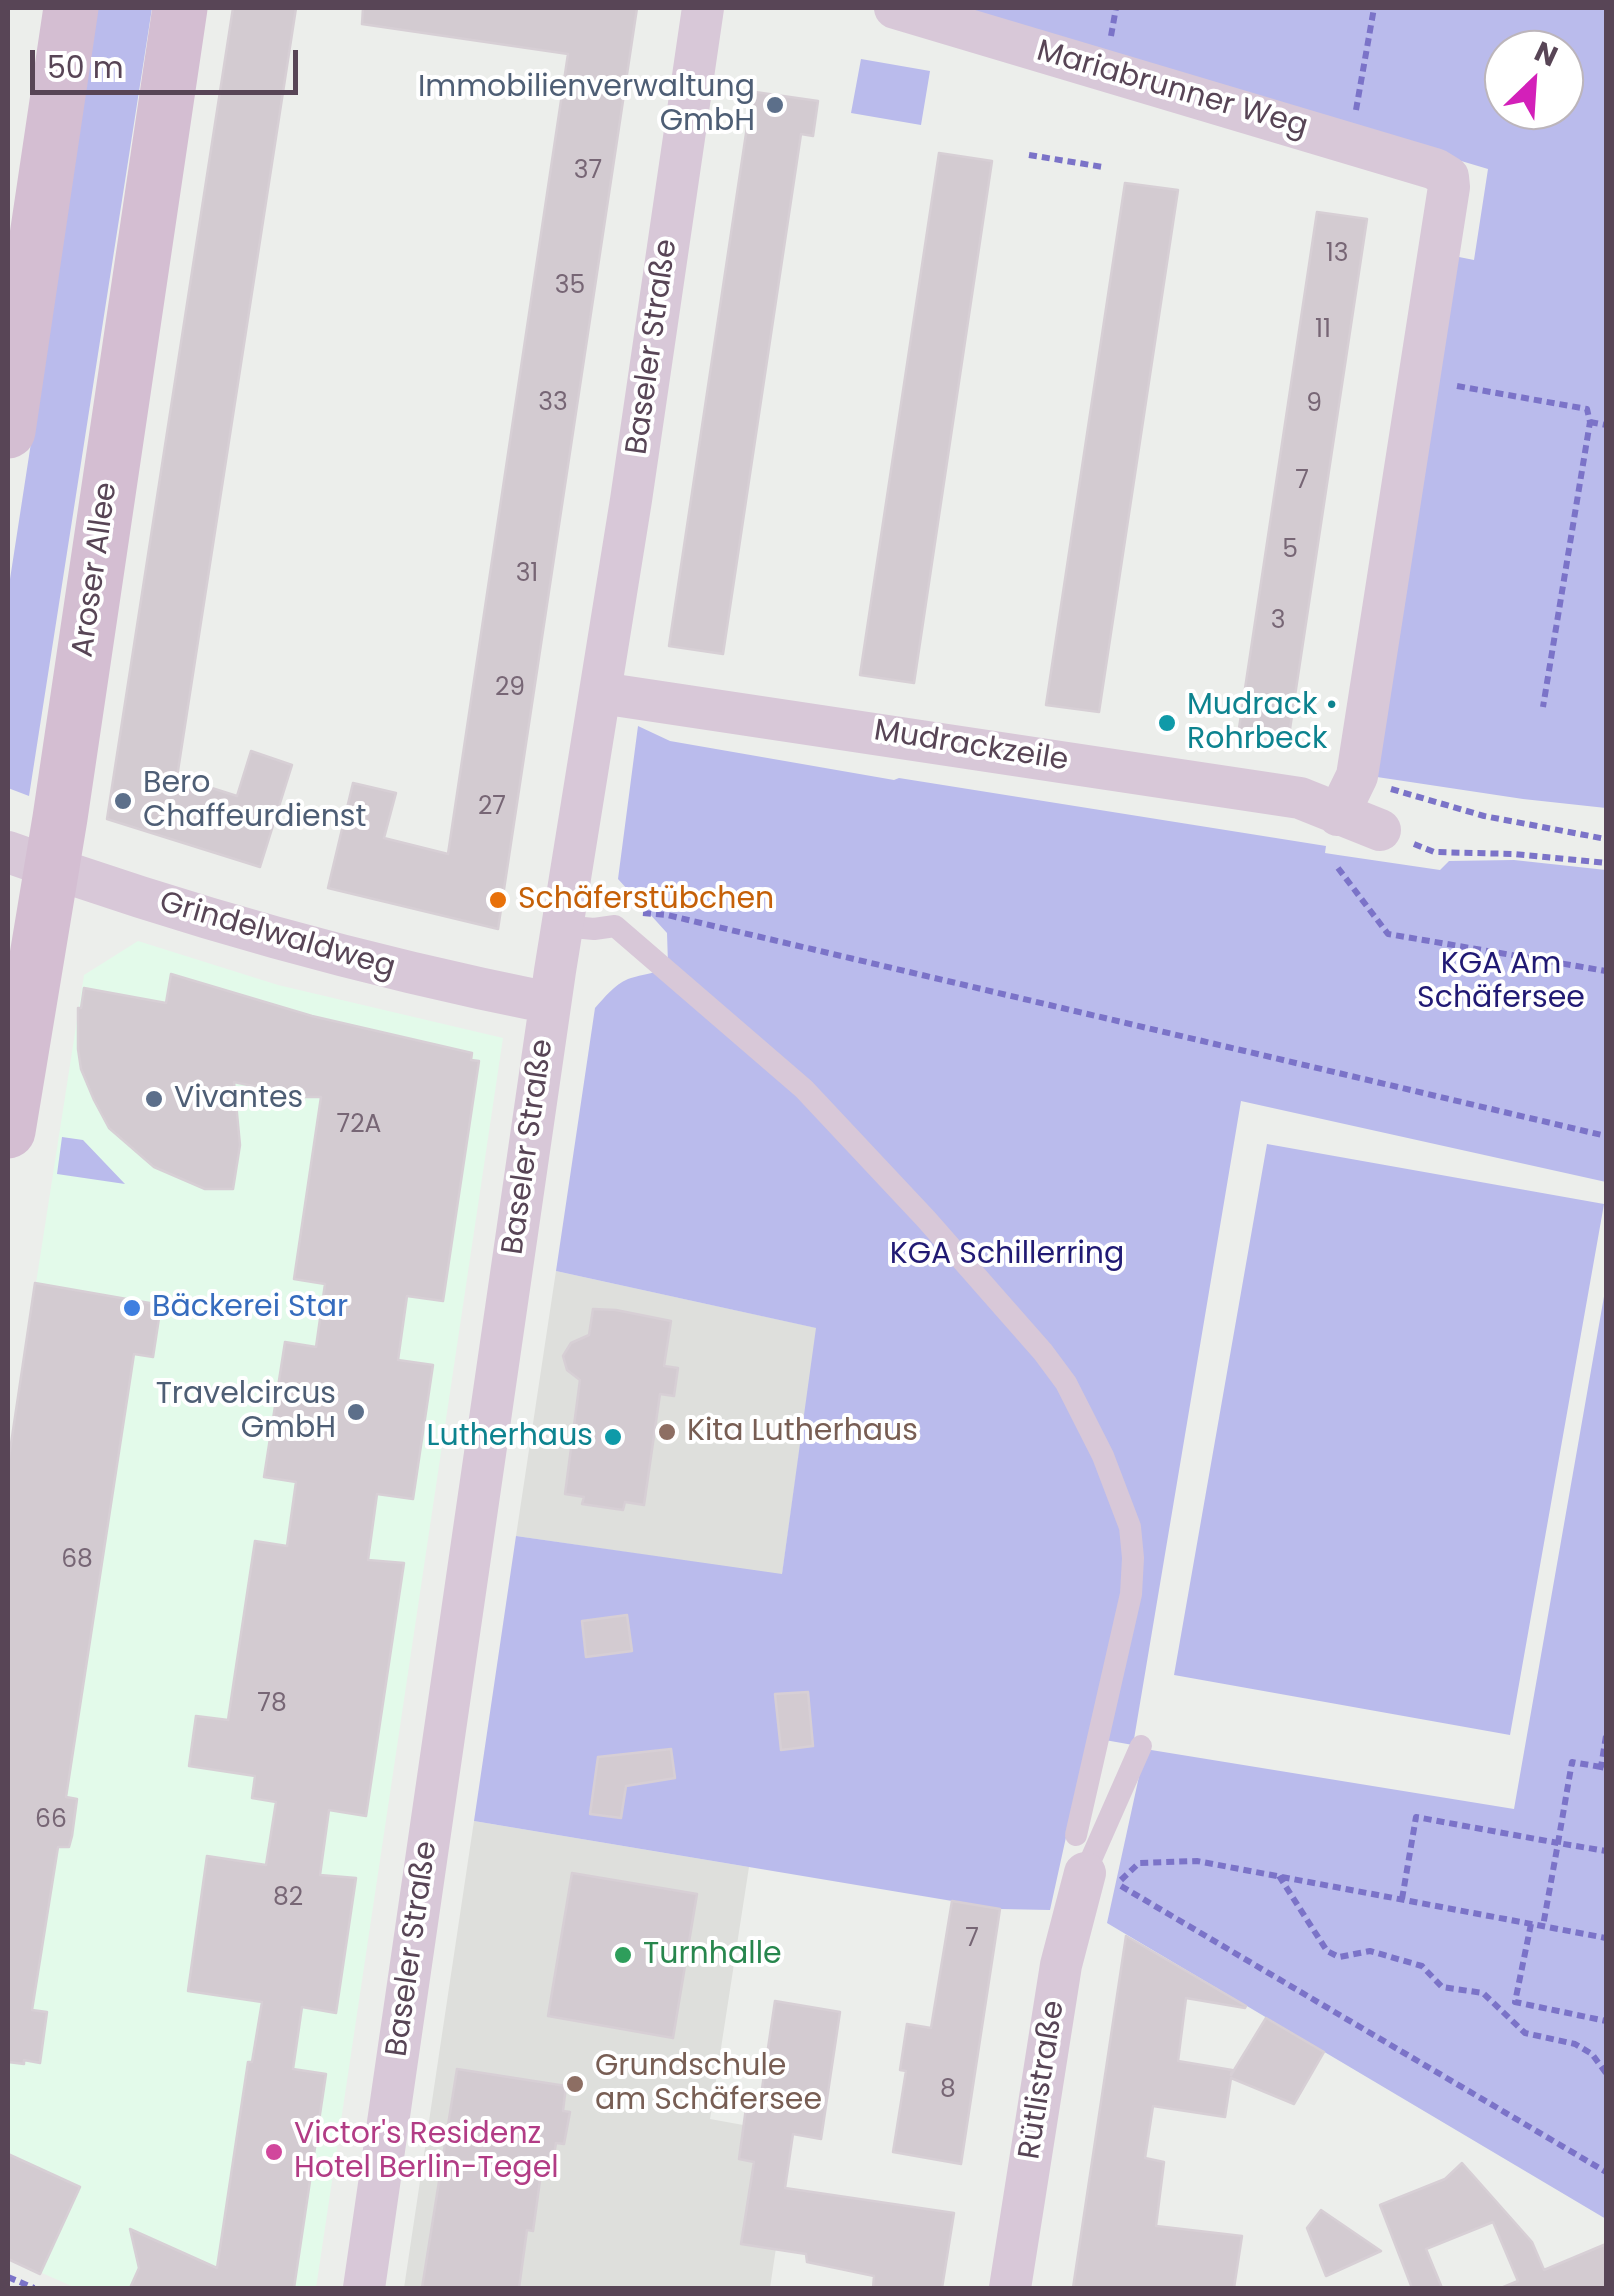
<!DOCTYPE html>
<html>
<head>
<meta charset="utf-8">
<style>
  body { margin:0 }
  #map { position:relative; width:1614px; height:2296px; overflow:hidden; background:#eceeeb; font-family:Poppins,sans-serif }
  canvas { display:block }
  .frame { position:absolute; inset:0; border:10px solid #584556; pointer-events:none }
  .north { position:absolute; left:1484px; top:30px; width:100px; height:100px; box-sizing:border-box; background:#fff; border:2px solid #bcb5bb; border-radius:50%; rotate:25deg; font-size:28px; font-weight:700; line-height:40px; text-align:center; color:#584556 }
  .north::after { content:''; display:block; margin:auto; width:35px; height:45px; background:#d320b9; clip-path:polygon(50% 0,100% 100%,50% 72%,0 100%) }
  .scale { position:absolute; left:30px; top:50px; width:268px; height:45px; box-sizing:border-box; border:5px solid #584556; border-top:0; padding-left:12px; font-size:30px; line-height:35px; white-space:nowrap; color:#584556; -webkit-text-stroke:8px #fff; paint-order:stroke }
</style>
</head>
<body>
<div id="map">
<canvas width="1614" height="2296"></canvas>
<div class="frame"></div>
<div class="north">N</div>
<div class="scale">50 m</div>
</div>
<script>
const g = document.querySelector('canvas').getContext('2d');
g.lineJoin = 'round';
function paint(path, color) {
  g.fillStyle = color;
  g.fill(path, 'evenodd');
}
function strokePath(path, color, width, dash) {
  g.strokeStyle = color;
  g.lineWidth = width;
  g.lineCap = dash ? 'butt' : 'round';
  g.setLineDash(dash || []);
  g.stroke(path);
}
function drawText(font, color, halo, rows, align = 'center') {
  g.font = font + ' Poppins,sans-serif';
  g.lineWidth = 8;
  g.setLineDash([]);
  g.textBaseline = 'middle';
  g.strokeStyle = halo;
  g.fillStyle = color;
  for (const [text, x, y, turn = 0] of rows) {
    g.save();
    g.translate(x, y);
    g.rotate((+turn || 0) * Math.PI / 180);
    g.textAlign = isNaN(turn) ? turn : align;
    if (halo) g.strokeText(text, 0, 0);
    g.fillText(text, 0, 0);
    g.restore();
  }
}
paint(new Path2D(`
  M138 941 278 985 503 1038 316 2288H76L8 2258V1463L84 975Z`), '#e3faea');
paint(new Path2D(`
  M556 1271 817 1328 782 1575 516 1536Z
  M474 1821 749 1867 710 2119 793 2134 770 2288H404Z`), '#dedfdc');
paint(new Path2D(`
  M98 8H152L29 796 8 788V592Z
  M950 8H1606V808L1523 799 1377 777 1454 256 1474 260 1488 169ZM1504 50H1564V110H1504Z
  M861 59 930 71 921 125 851 113Z
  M638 726 670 741 894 780 899 778 1326 846 1325 853 1338 855 1440 870 1449 861 1514 860 1606 870V1182L1241 1101 1133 1745 1088 1737 1050 1910 1000 1909 474 1821 516 1536 782 1574 816 1328 556 1271 595 1008C605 997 614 985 628 979 645 973 652 976 668 964L667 933 618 879Z
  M62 1137 83 1140 125 1184 57 1174Z
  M1267 1144 1604 1204 1510 1735 1174 1675Z
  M1606 1285V2219L1107 1923 1145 1749 1514 1809Z`), '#babbec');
const building = new Path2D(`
  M233 8H296L177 777 237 796 251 751 292 765 260 867 107 819Z
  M363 8H637L498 929 328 888 353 783 396 793 384 838 448 854 568 54 362 24Z
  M755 92 818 101 813 136 801 134 723 654 669 646 747 127 749 128Z
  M939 153 992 161 914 683 860 675Z
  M1125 183 1178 190 1099 712 1046 705Z
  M1317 212 1367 219 1288 742 1238 735Z
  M171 974 312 1016 472 1053 471 1060 479 1061 443 1301 407 1296 398 1360 433 1365 413 1499 377 1494 368 1560 404 1563 366 1816 329 1810 320 1875 356 1878 336 2013 302 2007 293 2069 326 2074 294 2288H130L139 2268 130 2229 217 2268 248 2062H252L262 2002 188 1991 207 1856 266 1865 276 1802 252 1798 255 1776 189 1766 196 1716 228 1720 255 1541 287 1546 296 1482 264 1477 285 1342 316 1347 325 1284 294 1279 321 1097H304L234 1082 240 1145 233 1189H205L154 1167 109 1128 94 1100 81 1069 78 1049V1008H81L84 988 166 1003Z
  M35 1283 161 1305 153 1357 134 1354 66 1797 77 1799 72 1836 69 1847H58L32 2010 47 2012 40 2063 24 2060V2064L8 2062V1464Z
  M593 1309 616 1310 671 1321 664 1366 678 1368 674 1396 660 1394 644 1505 625 1502 623 1510 582 1504 584 1497 565 1494 580 1380 567 1370 563 1356 571 1343 589 1335Z
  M627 1615 632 1651 586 1657 582 1621Z
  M808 1692 813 1746 781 1750 775 1694Z
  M671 1749 675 1778 626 1786 621 1818 590 1814 598 1757Z
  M572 1873 697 1894 673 2038 548 2016Z
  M952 1901 1000 1909 961 2164 893 2152 906 2071 900 2070 907 2024 931 2028Z
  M1126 1936 1246 2006 1245 2008 1186 1998 1178 2061 1232 2070 1231 2075 1266 2018 1324 2052 1294 2104 1231 2078 1225 2117 1153 2106 1145 2158 1164 2162 1156 2226 1242 2236 1234 2288H1073Z
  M775 2001 840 2012 821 2139 793 2134 785 2188 954 2213 942 2288H873L874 2276 807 2262 806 2254 741 2244 754 2162 739 2159 746 2108 759 2109Z
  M457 2069 566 2086 563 2111 570 2112 564 2144 556 2143 552 2167 542 2166 533 2231 527 2230 519 2288H422Z
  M8 2154 80 2187 40 2274 8 2259Z
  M1462 2163 1532 2242 1544 2270 1606 2244V2288H1501L1518 2281 1493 2222 1426 2249 1442 2288H1412L1380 2205 1445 2179Z
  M1321 2210 1381 2251 1326 2276 1307 2228Z`);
paint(building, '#d3cbd1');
strokePath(building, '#d7cfd5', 2.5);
strokePath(new Path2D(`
  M1111 36 1116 8
  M1356 110 1374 8
  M1029 155 1103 167
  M1457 386 1587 409 1590 422 1543 707
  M1590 422 1606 425
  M1391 789 1484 816 1606 839
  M1414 844 1434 852 1514 854 1606 863
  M1338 868 1388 934 1606 971
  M643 913 667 915 1606 1136
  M1606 1736 1601 1767 1606 1768
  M1601 1767 1572 1762 1558 1843 1606 1851
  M1279 1876 1327 1951 1339 1957 1370 1951 1422 1966 1442 1987 1483 1993 1525 2033 1575 2044 1592 2054 1606 2073
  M1121 1880 1139 1863 1197 1861 1606 1938
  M1121 1886 1606 2172
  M1402 1899 1416 1817 1558 1843 1543 1926
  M1531 1924 1515 2002 1606 2021
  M8 2277 34 2288`), '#7b73c8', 6, [8, 5]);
strokePath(new Path2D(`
  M562 926 594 929 615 926 804 1089 926 1219 1043 1352 1066 1383 1103 1456 1130 1527 1133 1558 1131 1594 1076 1835
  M1085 1873 1141 1746`), '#d8c8d8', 22);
strokePath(new Path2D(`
  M895 8 1435 169 1448 177 1449 187 1357 776 1338 815
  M601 693 1300 798 1380 830
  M8 852C185 916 365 966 550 1003
  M364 2288 555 971 631 500 703 8
  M1010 2288 1061 1965 1085 1873`), '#d8c8d8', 42);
strokePath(new Path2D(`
  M8 431 71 8
  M8 1131 60 818 180 8`), '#d4bed2', 55);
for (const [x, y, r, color] of [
  [775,105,10,"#5c6f8a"],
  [1167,723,10,"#0f9aa8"],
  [123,801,10,"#5c6f8a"],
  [498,900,10,"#e8710a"],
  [154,1099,10,"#5c6f8a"],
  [132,1308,10,"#3f7fe0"],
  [356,1412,10,"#5c6f8a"],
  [667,1432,10,"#8d6e63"],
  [613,1437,10,"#0f9aa8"],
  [623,1955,10,"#2e9e5b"],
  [575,2084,10,"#8d6e63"],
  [274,2152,10,"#d1479c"]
]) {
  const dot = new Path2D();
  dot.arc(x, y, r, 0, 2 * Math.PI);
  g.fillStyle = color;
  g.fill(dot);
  strokePath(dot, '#fff', 4);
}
drawText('25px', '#776675', null, [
  ["37",588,172],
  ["13",1337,255],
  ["35",570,287],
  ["11",1323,331],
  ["33",553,404],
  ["9",1314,405],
  ["7",1302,482],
  ["5",1290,551],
  ["31",527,575],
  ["3",1278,622],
  ["29",510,689],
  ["27",492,808],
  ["72A",359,1126],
  ["68",77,1561],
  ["78",272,1705],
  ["66",51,1821],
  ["82",288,1899],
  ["7",972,1940],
  ["8",948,2091]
]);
drawText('30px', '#4e5e75', '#fff', [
  ["Immobilienverwaltung",755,88],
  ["GmbH",755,122],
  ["Bero",143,784,"left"],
  ["Chaffeurdienst",143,818,"left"],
  ["Vivantes",174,1099,"left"],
  ["Travelcircus",336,1395],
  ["GmbH",336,1429]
], 'right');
drawText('30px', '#584556', '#fff', [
  ["Mariabrunner Weg",1172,90,16],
  ["Baseler Straße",653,347,-82],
  ["Aroser Allee",96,570,-82],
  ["Mudrackzeile",971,747,9],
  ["Grindelwaldweg",277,936,16],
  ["Baseler Straße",529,1147,-82],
  ["Baseler Straße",413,1949,-82],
  ["Rütlistraße",1043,2080,-81]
]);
drawText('30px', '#0d838f', '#fff', [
  ["Mudrack •",1187,706],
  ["Rohrbeck",1187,740],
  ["Lutherhaus",593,1437,"right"]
], 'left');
drawText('30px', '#c56008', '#fff', [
  ["Schäferstübchen",518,900]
], 'left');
drawText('30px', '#211a74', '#fff', [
  ["KGA Am",1501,965],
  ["Schäfersee",1501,999],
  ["KGA Schillerring",1007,1255]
]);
drawText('30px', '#366cbe', '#fff', [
  ["Bäckerei Star",152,1308]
], 'left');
drawText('30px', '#785e54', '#fff', [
  ["Kita Lutherhaus",687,1432],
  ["Grundschule",595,2067],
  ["am Schäfersee",595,2101]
], 'left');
drawText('30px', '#27864d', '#fff', [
  ["Turnhalle",643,1955]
], 'left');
drawText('30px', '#b23c85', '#fff', [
  ["Victor's Residenz",294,2135],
  ["Hotel Berlin-Tegel",294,2169]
], 'left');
</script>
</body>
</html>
